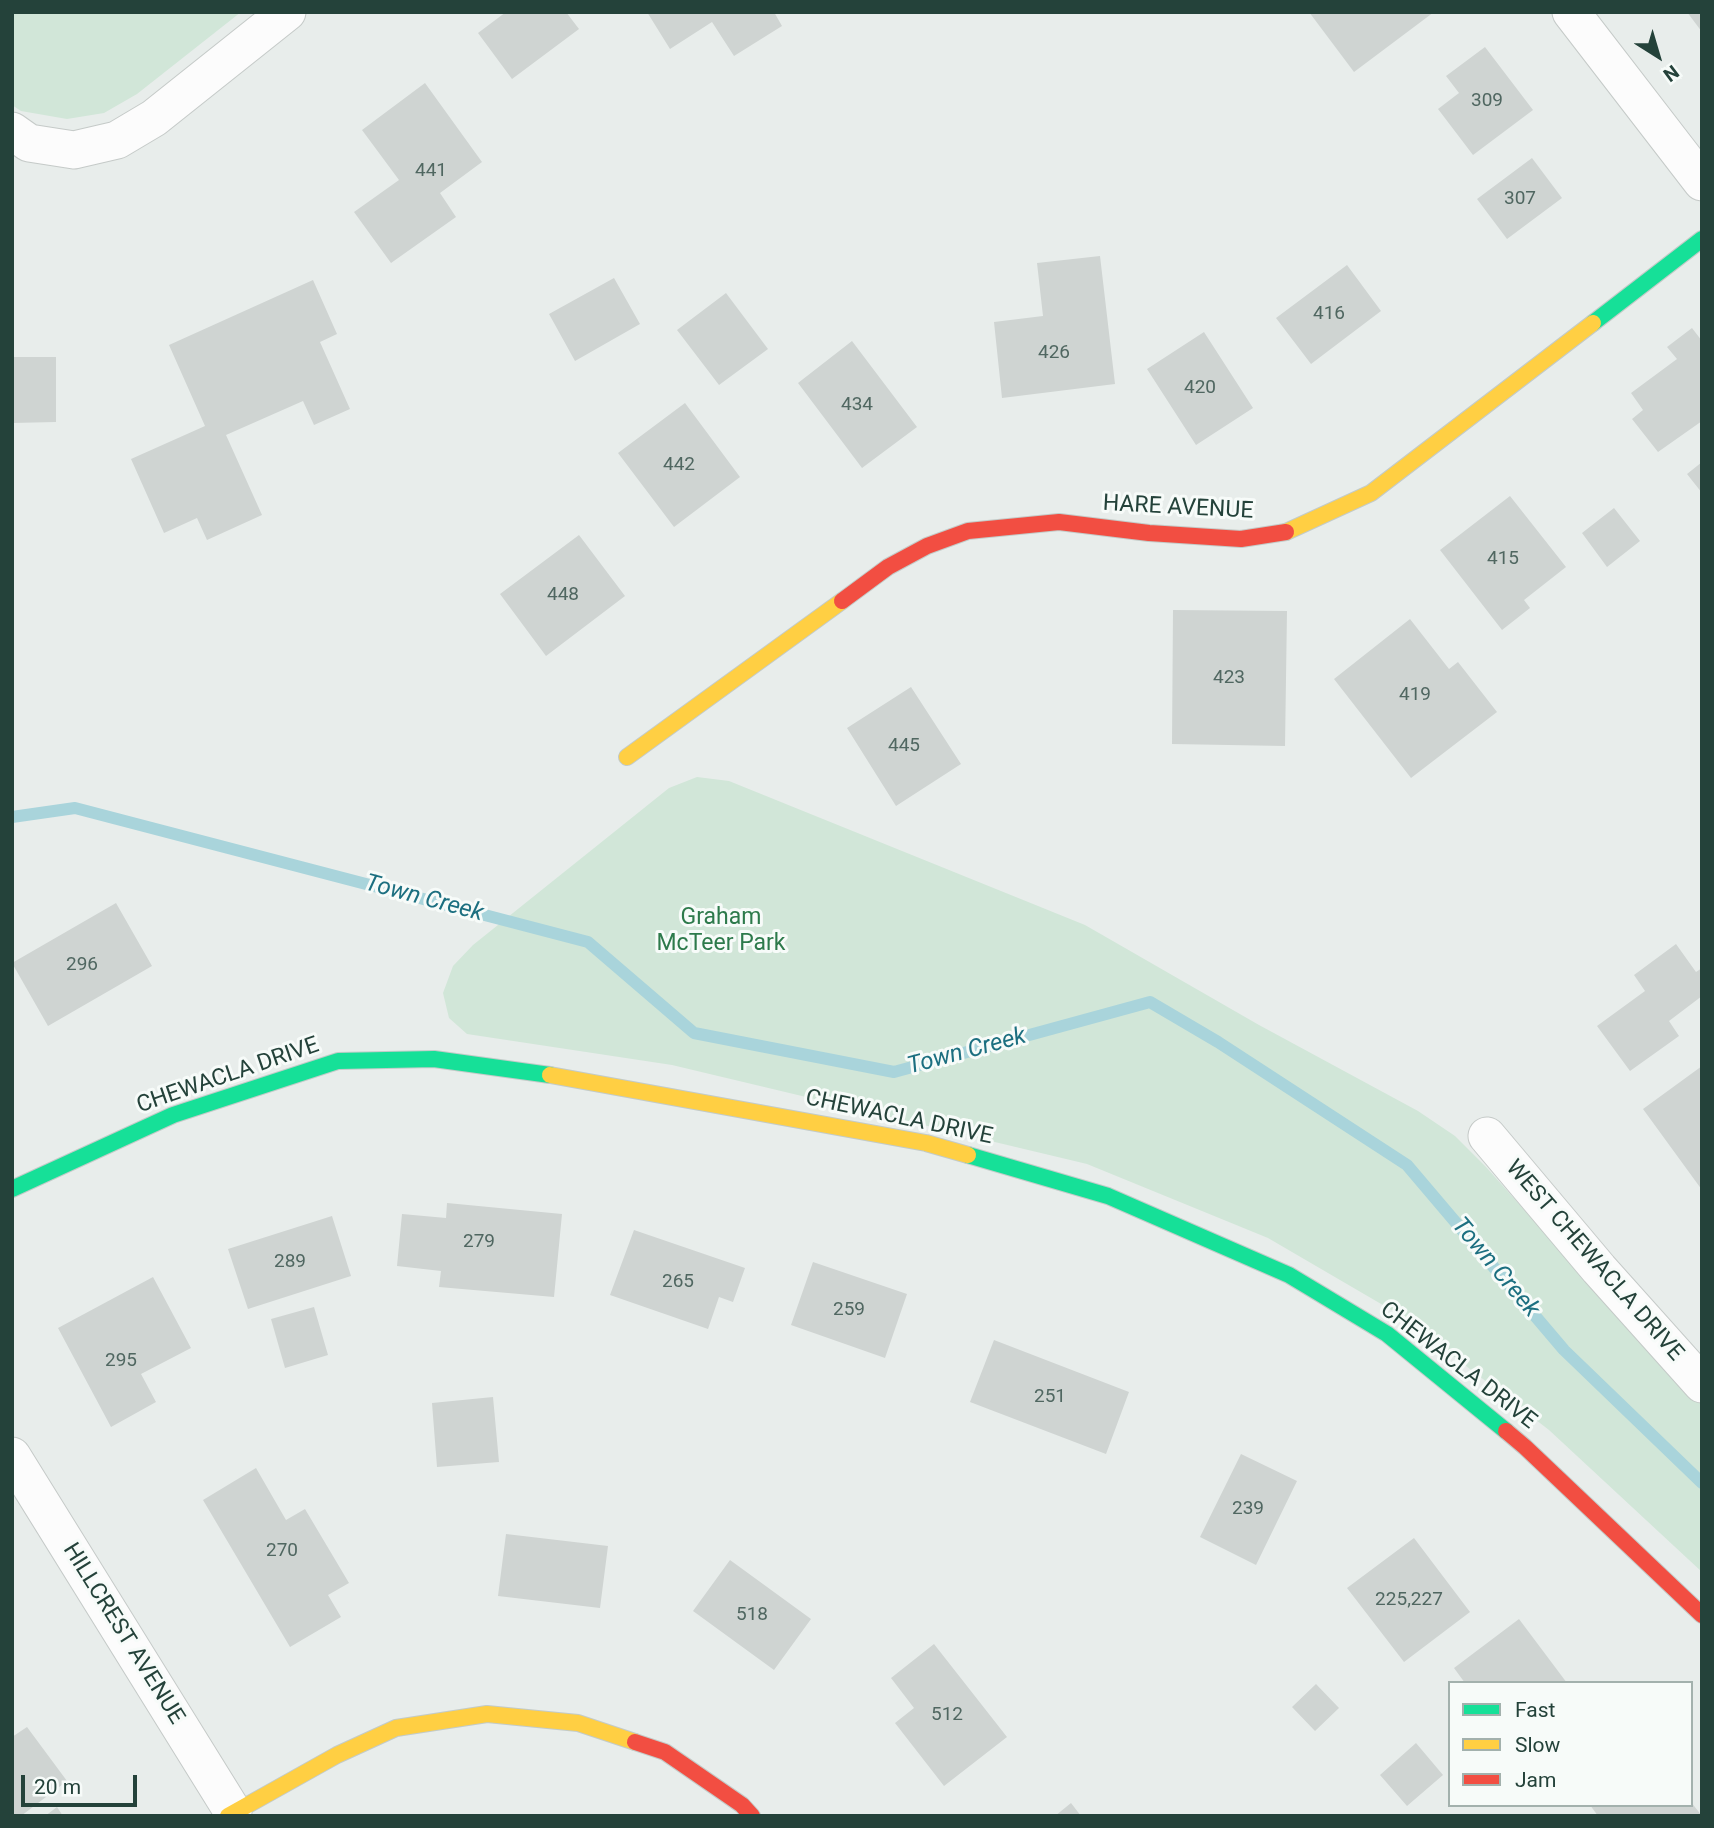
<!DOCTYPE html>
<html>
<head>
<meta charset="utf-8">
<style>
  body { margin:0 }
  #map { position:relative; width:1714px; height:1828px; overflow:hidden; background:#e8edeb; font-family:Roboto,sans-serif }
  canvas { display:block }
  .frame { position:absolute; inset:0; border:14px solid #24423a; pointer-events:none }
  .legend { position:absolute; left:1448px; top:1681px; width:245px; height:126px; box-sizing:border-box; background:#f7fbf9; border:2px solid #a3b1ad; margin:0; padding:9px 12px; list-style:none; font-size:21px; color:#24423a }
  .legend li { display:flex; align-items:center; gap:14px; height:35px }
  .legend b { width:35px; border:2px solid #a3b1ad }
  .north { position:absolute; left:1623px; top:21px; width:70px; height:70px; -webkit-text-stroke:5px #f7fbf9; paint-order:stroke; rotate:143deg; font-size:19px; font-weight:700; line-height:28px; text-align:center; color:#24423a }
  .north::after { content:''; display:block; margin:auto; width:24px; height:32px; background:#24423a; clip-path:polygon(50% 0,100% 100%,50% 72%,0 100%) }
  .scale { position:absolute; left:21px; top:1775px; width:116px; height:32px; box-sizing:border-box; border:4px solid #24423a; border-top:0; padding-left:9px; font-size:21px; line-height:24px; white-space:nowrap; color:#24423a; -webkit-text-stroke:5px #f7fbf9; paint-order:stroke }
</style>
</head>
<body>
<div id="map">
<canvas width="1714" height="1828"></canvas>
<div class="frame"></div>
<ul class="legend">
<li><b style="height:9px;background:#16e098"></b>Fast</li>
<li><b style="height:9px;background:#ffcf43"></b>Slow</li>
<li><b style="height:9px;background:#f24e42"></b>Jam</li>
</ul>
<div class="north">N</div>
<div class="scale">20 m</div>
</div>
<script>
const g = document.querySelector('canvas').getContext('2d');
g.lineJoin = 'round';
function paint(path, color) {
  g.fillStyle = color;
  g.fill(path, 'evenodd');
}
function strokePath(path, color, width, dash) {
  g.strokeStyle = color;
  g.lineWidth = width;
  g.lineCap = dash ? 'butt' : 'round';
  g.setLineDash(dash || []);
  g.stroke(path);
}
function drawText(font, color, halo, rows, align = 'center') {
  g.font = font + ' Roboto,sans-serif';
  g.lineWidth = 6;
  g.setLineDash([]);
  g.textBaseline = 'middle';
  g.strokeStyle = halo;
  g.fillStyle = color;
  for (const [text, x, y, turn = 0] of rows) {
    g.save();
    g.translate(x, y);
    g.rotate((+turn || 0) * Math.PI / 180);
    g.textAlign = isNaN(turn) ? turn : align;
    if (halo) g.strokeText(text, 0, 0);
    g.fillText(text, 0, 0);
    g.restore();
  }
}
paint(new Path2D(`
  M12 12H241L137 94 104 113 67 119 21 111 12 105Z
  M697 777 729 781 1085 925 1259 1025 1418 1111 1455 1136 1486 1167 1669 1372 1702 1404V1572L1549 1430 1400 1315 1268 1238 1087 1164 672 1065 467 1034 449 1018 443 993 453 966 473 945 669 788Z`), '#d1e6d8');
strokePath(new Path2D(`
  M12 817 75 808 588 942 694 1033 894 1072 1150 1002 1218 1042 1407 1165 1564 1350 1702 1483`), '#a9d4db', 12);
paint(new Path2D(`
  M506 12H566L579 29 512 79 478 33Z
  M647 12H774L782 26 734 56 712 22 670 49Z
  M1309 12H1434L1354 72Z
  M1687 12H1702V32Z
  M1485 47 1533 110 1473 155 1438 109 1459 93 1446 76Z
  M425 83 482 162 440 193 456 217 391 263 354 212 399 180 362 130Z
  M1532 158 1562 198 1507 239 1477 199Z
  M1100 256 1115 384 1002 398 994 322 1043 316 1037 263Z
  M1347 265 1381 311 1311 364 1276 318Z
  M614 278 640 324 575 361 549 314Z
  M313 280 337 334 320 342 350 409 314 425 303 401 226 435 262 515 207 540 197 518 164 533 131 459 205 426 169 345Z
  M726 293 768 349 719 385 677 330Z
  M1692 328 1702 341V421L1658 452 1632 419 1643 410 1631 393 1677 359 1667 347Z
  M1204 332 1253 408 1196 445 1147 369Z
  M852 341 917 427 862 468 798 383Z
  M12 357H56V422L12 423Z
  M685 403 740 477 674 527 618 453Z
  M1702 462V493L1687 474Z
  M1510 496 1566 567 1524 600 1530 608 1502 630 1440 550Z
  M1614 508 1640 541 1607 567 1582 533Z
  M579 535 625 596 546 656 500 594Z
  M1173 610 1287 611 1285 746 1172 744Z
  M1410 619 1449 669 1458 662 1497 712 1411 778 1334 679Z
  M911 687 961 764 896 806 847 728Z
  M116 903 152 966 48 1026 12 963Z
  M1676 944 1696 972 1702 968V996L1669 1021 1679 1036 1630 1071 1597 1026 1645 991 1634 975Z
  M1702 1066V1190L1643 1109Z
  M447 1203 562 1214 554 1297 439 1287 441 1271 397 1266 402 1214 446 1218Z
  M332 1216 351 1276 248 1309 228 1249Z
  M634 1230 745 1268 733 1302 719 1297 708 1329 610 1295Z
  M813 1262 907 1294 885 1358 791 1325Z
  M153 1277 191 1348 141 1374 156 1402 111 1427 58 1328Z
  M314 1307 328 1355 285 1368 271 1319Z
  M994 1340 1129 1392 1106 1454 970 1402Z
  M493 1397 499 1462 437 1467 432 1403Z
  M1241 1454 1297 1481 1256 1565 1200 1537Z
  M256 1468 286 1520 305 1509 349 1583 328 1595 341 1617 290 1647 203 1500Z
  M506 1534 608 1546 600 1608 498 1596Z
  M1414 1538 1470 1612 1404 1662 1347 1588Z
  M730 1560 811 1619 774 1670 693 1611Z
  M1519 1619 1567 1683H1465L1454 1668Z
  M934 1644 1007 1737 944 1786 895 1723 914 1708 891 1678Z
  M1316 1684 1339 1708 1315 1731 1292 1707Z
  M27 1727 67 1781 21 1816H12V1737Z
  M1416 1743 1443 1775 1407 1806 1380 1775Z
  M1691 1802 1702 1816H1598L1590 1805H1691Z
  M1071 1803 1081 1816H1055Z
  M57 1807 63 1816H45Z`), '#cfd4d2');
const street = new Path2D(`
  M1571 12 1702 182
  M12 131 29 143 74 150 117 140 154 118 287 12
  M1487 1136 1599 1269 1702 1384
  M12 1456 233 1812`);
const fast = new Path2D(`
  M1593 323 1702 239
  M968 1155 1108 1196 1289 1275 1387 1334 1506 1431
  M12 1189 173 1115 338 1061 434 1059 550 1075`);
const slow = new Path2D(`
  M1286 532 1371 493 1593 323
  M627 757 842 601
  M550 1075 926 1143 968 1155
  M228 1816 337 1755 396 1728 487 1714 578 1723 635 1742`);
const jam = new Path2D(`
  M842 601 888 567 927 546 968 531 1059 522 1149 533 1241 539 1286 532
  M1506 1431 1525 1447 1702 1615
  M635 1742 665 1752 742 1805 752 1816`);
strokePath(street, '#c5cac8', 39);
strokePath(fast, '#c3cbc8', 18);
strokePath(slow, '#c3cbc8', 18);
strokePath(jam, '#c3cbc8', 18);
strokePath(street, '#fcfcfc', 37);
strokePath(fast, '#16e098', 16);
strokePath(slow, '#ffcf43', 16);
strokePath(jam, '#f24e42', 16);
drawText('19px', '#506761', null, [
  ["309",1487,101],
  ["441",431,171],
  ["307",1520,199],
  ["416",1329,314],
  ["426",1054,353],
  ["420",1200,388],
  ["434",857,405],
  ["442",679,465],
  ["415",1503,559],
  ["448",563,595],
  ["423",1229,678],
  ["419",1415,695],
  ["445",904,746],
  ["296",82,965],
  ["279",479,1242],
  ["289",290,1262],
  ["265",678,1282],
  ["259",849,1310],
  ["295",121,1361],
  ["251",1050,1397],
  ["239",1248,1509],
  ["270",282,1551],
  ["225,227",1409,1600],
  ["518",752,1615],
  ["512",947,1715]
]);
drawText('23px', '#24423a', '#f7fbf9', [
  ["HARE AVENUE",1178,508,3],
  ["CHEWACLA DRIVE",228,1076,-19],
  ["CHEWACLA DRIVE",899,1118,12],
  ["WEST CHEWACLA DRIVE",1594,1261,49],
  ["CHEWACLA DRIVE",1458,1366,38],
  ["HILLCREST AVENUE",123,1634,58]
]);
drawText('23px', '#2d7a4b', '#f7fbf9', [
  ["Graham",721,918],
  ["McTeer Park",721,944]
]);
drawText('italic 24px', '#1c6f80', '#f7fbf9', [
  ["Town Creek",424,899,15],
  ["Town Creek",967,1052,-15],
  ["Town Creek",1495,1268,50]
]);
</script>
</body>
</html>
